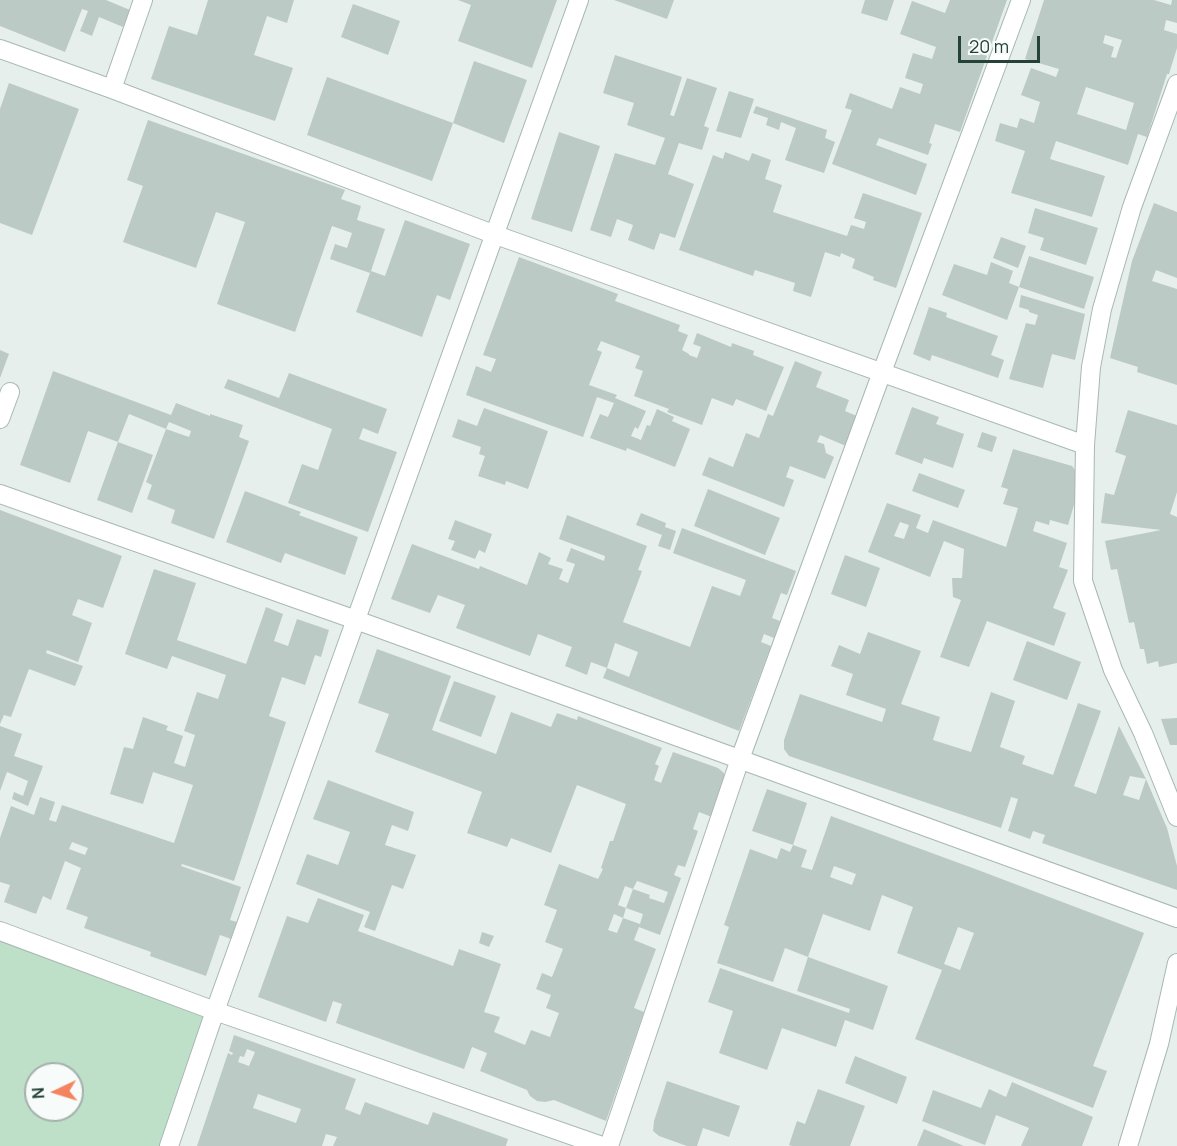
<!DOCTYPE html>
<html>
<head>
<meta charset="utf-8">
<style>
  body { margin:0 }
  #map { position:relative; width:1177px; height:1146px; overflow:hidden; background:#e6efeb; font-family:Manrope,sans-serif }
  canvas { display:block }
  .north { position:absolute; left:24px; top:1062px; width:60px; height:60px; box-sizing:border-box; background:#f7fbf9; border:2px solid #a3b1ad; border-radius:50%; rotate:266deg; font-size:16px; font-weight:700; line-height:24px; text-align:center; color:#24423a }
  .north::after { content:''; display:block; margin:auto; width:21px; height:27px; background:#f4845f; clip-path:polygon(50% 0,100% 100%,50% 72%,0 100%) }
  .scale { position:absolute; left:958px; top:36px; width:82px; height:27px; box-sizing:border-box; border:3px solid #24423a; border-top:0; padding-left:8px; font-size:18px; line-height:21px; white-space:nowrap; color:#24423a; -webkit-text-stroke:4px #f7fbf9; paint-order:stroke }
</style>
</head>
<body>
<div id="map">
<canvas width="1177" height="1146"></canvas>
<div class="north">N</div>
<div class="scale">20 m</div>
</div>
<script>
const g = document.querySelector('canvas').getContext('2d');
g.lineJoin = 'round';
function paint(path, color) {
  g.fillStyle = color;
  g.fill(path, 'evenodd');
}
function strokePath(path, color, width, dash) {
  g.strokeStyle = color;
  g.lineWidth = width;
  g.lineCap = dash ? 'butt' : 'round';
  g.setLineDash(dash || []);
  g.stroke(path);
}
paint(new Path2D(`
  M0 931 215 1011 169 1146H0ZM36 1074H72V1110H36Z`), '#bfe0c8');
paint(new Path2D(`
  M0 0H106L130 10 123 27 99 17 92 36 80 31 88 11 82 9 65 52 0 26Z
  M208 0H294L287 23 267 16 254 55 293 68 275 121 151 79 169 26 197 35Z
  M458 0H557L532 68 458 41 471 5Z
  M614 0H674L667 19Z
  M865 0H894L887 21 861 13Z
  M950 0H1007L991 45 978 41 975 51 987 56 960 132 935 124 929 143 932 144 928 155 879 138 876 145 927 164 916 195 832 164 852 110 845 108 850 93 892 109 900 87 920 94 923 84 905 78 913 53 932 59 936 47 900 34 912 1 945 13Z
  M1044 0H1154L1171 5 1172 0H1177V23L1166 20 1164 30 1177 34V48L1169 74H1167L1147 137 1138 134 1128 165 1056 141 1050 159 1105 176 1092 217 1011 193 1025 151 995 141 1000 123 1017 128 1020 118 1034 123 1040 102 1021 95 1031 68 1056 77 1059 69 1025 59ZM1105 35 1122 40 1116 58 1111 57 1114 47 1103 43ZM1086 87 1134 103 1126 130 1077 114Z
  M353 4 400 21 388 55 341 37Z
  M615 55 682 77 670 115 673 116H674L687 78 717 88 704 126 709 128 702 150 679 143 668 174 694 184 675 238 660 233 654 250 628 240 633 225 617 219 611 237 590 230 615 153 655 165 665 138 627 125 634 103 603 93Z
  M474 61 527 80 504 143 453 123Z
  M327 77 453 123 432 181 307 135Z
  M9 83 79 109 32 235 0 223V109Z
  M729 91 754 99 741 138 716 131Z
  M756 106 827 130 825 138 835 142 824 173 785 160 796 128 781 122 779 130 766 125 768 118 753 113Z
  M148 120 345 190 341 199 361 206 357 220 385 229 371 271 385 276 405 220 470 244 450 300 437 295 422 337 356 312 370 273 330 259 335 244 347 248 352 233 332 226 295 332 217 304 245 222 216 212 196 268 123 242 143 186 127 180Z
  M559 132 600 146 572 232 531 219Z
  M725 152 749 161 752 153 771 160 765 179 782 185 773 212 847 236 851 225 864 229 866 222 854 218 863 193 922 213 896 288 873 280 874 277 852 268 855 259 841 253 840 257 825 252 811 297 793 291 795 283 755 270 753 276 679 250 713 155 723 159Z
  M1154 203 1177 212V278L1156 270 1152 281 1177 289V385L1137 372 1138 367 1110 358 1132 261Z
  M1035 208 1098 228 1086 265 1040 250 1044 238 1028 233Z
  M1001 237 1026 246 1018 268 993 258Z
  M1029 256 1094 277 1084 309 1019 287Z
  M519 257 618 294 615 301 680 325 678 331 688 335 682 350 689 354V355L697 358 701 347 693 344 697 333 731 347 732 343 754 351 753 355 784 367 766 411 736 399 733 406 712 398 702 425 667 412 669 409 634 396 643 371 635 368 640 356 601 341 597 350 602 352 589 385 617 395 615 398 646 411 638 429 635 427 631 436 641 440 647 425 650 426 657 409 674 417 672 421 690 429 675 467 627 448 626 451 590 438 600 414 608 417 614 403 597 397 583 437 466 395 476 366 491 372 496 359 483 355Z
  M991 262 1013 271 1009 283 1019 287 1007 320 942 295 954 264 987 275Z
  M1021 295 1085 314 1075 360 1052 354 1043 388 1009 379 1026 323 1035 325 1038 315 1029 312V310L1019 307Z
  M929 307 947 313 946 317 998 336 991 355 1004 360 998 378 932 355 930 361 913 354Z
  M0 350 9 354 0 378Z
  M795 361 822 372 816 387 849 400 845 411 857 416 846 446 820 435 817 442 824 444 826 453 834 457 825 479 790 466 786 477 794 480 784 507 702 475 709 457 733 467 746 433 759 438 768 414 773 416Z
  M53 371 171 415 176 403 210 416V414L243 425 239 437 249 441 214 539 171 523 175 510 147 499 152 485 146 482 166 429 129 414 118 442 88 431 70 483 20 465ZM169 422 191 431 189 437 166 429Z
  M289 373 387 409 378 434 363 428 359 439 397 452 368 532 288 503 302 464 318 470 332 429 224 388 228 379 279 398Z
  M912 407 939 417 936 424 964 434 953 468 924 458 922 464 895 454Z
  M484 408 548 431 528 489 506 481 505 485 478 476 485 456 479 454 481 447 452 437 458 419 477 426Z
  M1128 410 1177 425V492L1170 514 1177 517V663L1159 667 1158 661 1147 664 1144 649H1140L1134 622 1129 623 1117 569 1111 570 1105 541 1161 530 1101 523 1105 493 1114 495 1126 456 1115 452Z
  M982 432 997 437 992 452 977 447Z
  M118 442 153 455 132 513 97 500Z
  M1013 449 1072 466 1077 472 1080 485 1068 525 1050 520 1049 525 1036 521 1033 531 1067 543 1059 567 1068 570 1053 608 1066 613 1054 646 987 621 969 667 940 657 961 600 953 597 952 578H962L964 549 944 541 930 577 868 552 887 503 921 515 916 528 928 533 933 520 1006 547 1018 508 1003 504 1008 489 1001 487ZM900 522 909 525 904 539 894 536Z
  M919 473 965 490 958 508 912 491Z
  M708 489 780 518 765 555 694 526Z
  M245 491 301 512 299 515 358 537 345 575 285 553 281 563 226 542Z
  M0 510 122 556 103 608 78 599 72 615 92 623 78 662 47 650 46 653 83 666 75 686 29 669 11 717 4 715 0 724Z
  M641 513 666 523 665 527 676 531 670 550 658 546 662 535 636 525Z
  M567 515 647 546 638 570 642 571 623 622 690 647 712 586 740 596 746 580 673 553 682 528 796 571 787 595 781 593 772 618 780 621 774 638 764 634 761 642 771 646 739 731 603 678 607 668 629 677 638 652 615 643 607 668 591 662 587 675 565 666 572 647 538 634 530 656 456 628 465 605 438 595 430 613 391 599 412 544 479 569 480 566 527 585 539 552 551 558 548 564 563 569 559 579 568 583 575 564 566 561 571 548 604 561 605 556 559 539Z
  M455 520 492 534 485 553 479 550 475 559 451 550 455 541 448 539Z
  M845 555 880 568 866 607 831 594Z
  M154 569 196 583 177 640 246 664 266 607 283 614 274 641 288 646 297 619 329 630 321 657 315 655 305 685 282 677 269 716 286 722 234 881 182 864 181 866 241 887 230 920 237 922 231 939 220 935 206 976 150 956 151 952 84 928 88 917 66 909 81 868 65 861 51 900 43 896 36 914 4 902 10 885 0 882V838L11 806 34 815 40 797 55 802 49 820 56 822 62 805 174 843 193 785 153 772 143 804 110 794 124 747 133 749 143 717 168 726 166 730 183 736 174 763 185 767 195 735 184 731 197 692 218 699 226 675 172 656 167 669 125 654ZM72 842 88 848 85 855 69 849Z
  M868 632 921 651 901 704 940 717 933 740 971 752 991 692 1015 701 1000 747 1025 756 1022 764 1053 775 1078 703 1101 711 1074 786 1096 794 1119 726 1146 779 1130 776 1123 795 1139 800 1146 779 1167 828 1177 866V890L1042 843 1045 835 1033 831 1030 839 1008 831 1018 799 1011 797 1001 828 789 756 784 749V740L800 694 882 722 886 709 846 695 853 674 831 666 839 645 860 654Z
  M1027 641 1081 662 1067 700 1013 680Z
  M377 649 451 676 432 730 496 754 511 712 551 727 557 713 577 720 578 716 662 748 655 764 659 766 654 780 661 783 673 752 718 768 724 773V782L712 817 699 812 693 829 698 831 685 867 678 865 674 875 681 878 660 935 639 927 634 940 656 949 634 1008 644 1012 606 1121 554 1100 545 1102 537 1101 530 1096 527 1090 480 1071 487 1053 472 1047 464 1069 336 1023 342 1004 333 1001 326 1022 258 997 287 916 308 923 318 898 364 915 358 931 453 966 459 949 501 964 484 1012 500 1017 494 1032 525 1045 531 1030 550 1037 559 1013 546 1008 551 995 536 989 542 973 552 977 563 949 545 942 557 910 544 905 559 864 598 879 603 869 601 868 610 841H613L626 804 577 785 551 853 511 838 507 847 467 833 482 792 375 752 389 714 358 703ZM637 881 668 892 664 903 649 898 650 895 633 889 626 908 643 914 640 924 623 918 617 933 608 930 614 914 623 918 626 908 618 905 625 886 633 889Z
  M454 681 496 696 481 737 439 721Z
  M1177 718V745H1170L1161 719Z
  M0 726 22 734 14 756 43 766 28 806 12 799 14 792 23 796 28 781 7 772 0 791Z
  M328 780 414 812 408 831 392 825 385 845 416 855 403 889 392 885 375 931 364 927 370 912 296 884 307 854 338 865 350 832 313 819Z
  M767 789 807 803 793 845 752 831Z
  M831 816 978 870 1144 933 1093 1066 1107 1071 1093 1108 915 1039 942 970 897 953 913 907 882 895 870 931 823 914 808 957 785 948 773 982 717 963 729 927 724 925 750 849 777 859 781 848 790 852 793 845 807 850 801 867 812 870ZM834 866 856 874 852 885 830 877ZM958 927 974 933 960 970 944 964Z
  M482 932 494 936 489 947 479 943Z
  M808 957 888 986 873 1030 845 1020 836 1047 782 1028 767 1070 719 1053 733 1011 708 1002 720 968 849 1013 850 1009 797 991Z
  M234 1035 356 1079 345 1109 360 1115 365 1102 428 1125 433 1112 508 1139 506 1146H333L337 1137 326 1134 322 1146H197L228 1053 232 1055 233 1053 229 1051ZM247 1049 255 1052 249 1066 238 1062 240 1056 244 1057ZM258 1094 301 1109 296 1123 253 1108Z
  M855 1056 907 1077 897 1104 845 1083Z
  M667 1081 740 1106 729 1137 703 1128 697 1146H687L659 1136 653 1131 654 1121Z
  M1012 1082 1093 1117 1082 1146H1021L1029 1128 996 1115 985 1145 922 1121 933 1090 981 1108 989 1089 1006 1097Z
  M818 1089 865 1106 850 1146H792L789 1145 797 1121 805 1124Z
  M924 1129 964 1146H917Z`), '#bbcac4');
const street = new Path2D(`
  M0 49 112 89 493 234 1085 445
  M1177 84 1132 207 1102 309 1091 367 1085 445 1083 581 1113 670 1143 733 1177 817
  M112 89 143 0
  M0 419 10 392
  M0 494 356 620 1177 918
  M0 931 215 1011 602 1146
  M169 1146 215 1011 579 0
  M609 1146 740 759 882 372 1021 0
  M1128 1146 1159 1044 1177 963`);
strokePath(street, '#a8b8b2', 20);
strokePath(street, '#fff', 18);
</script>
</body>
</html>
